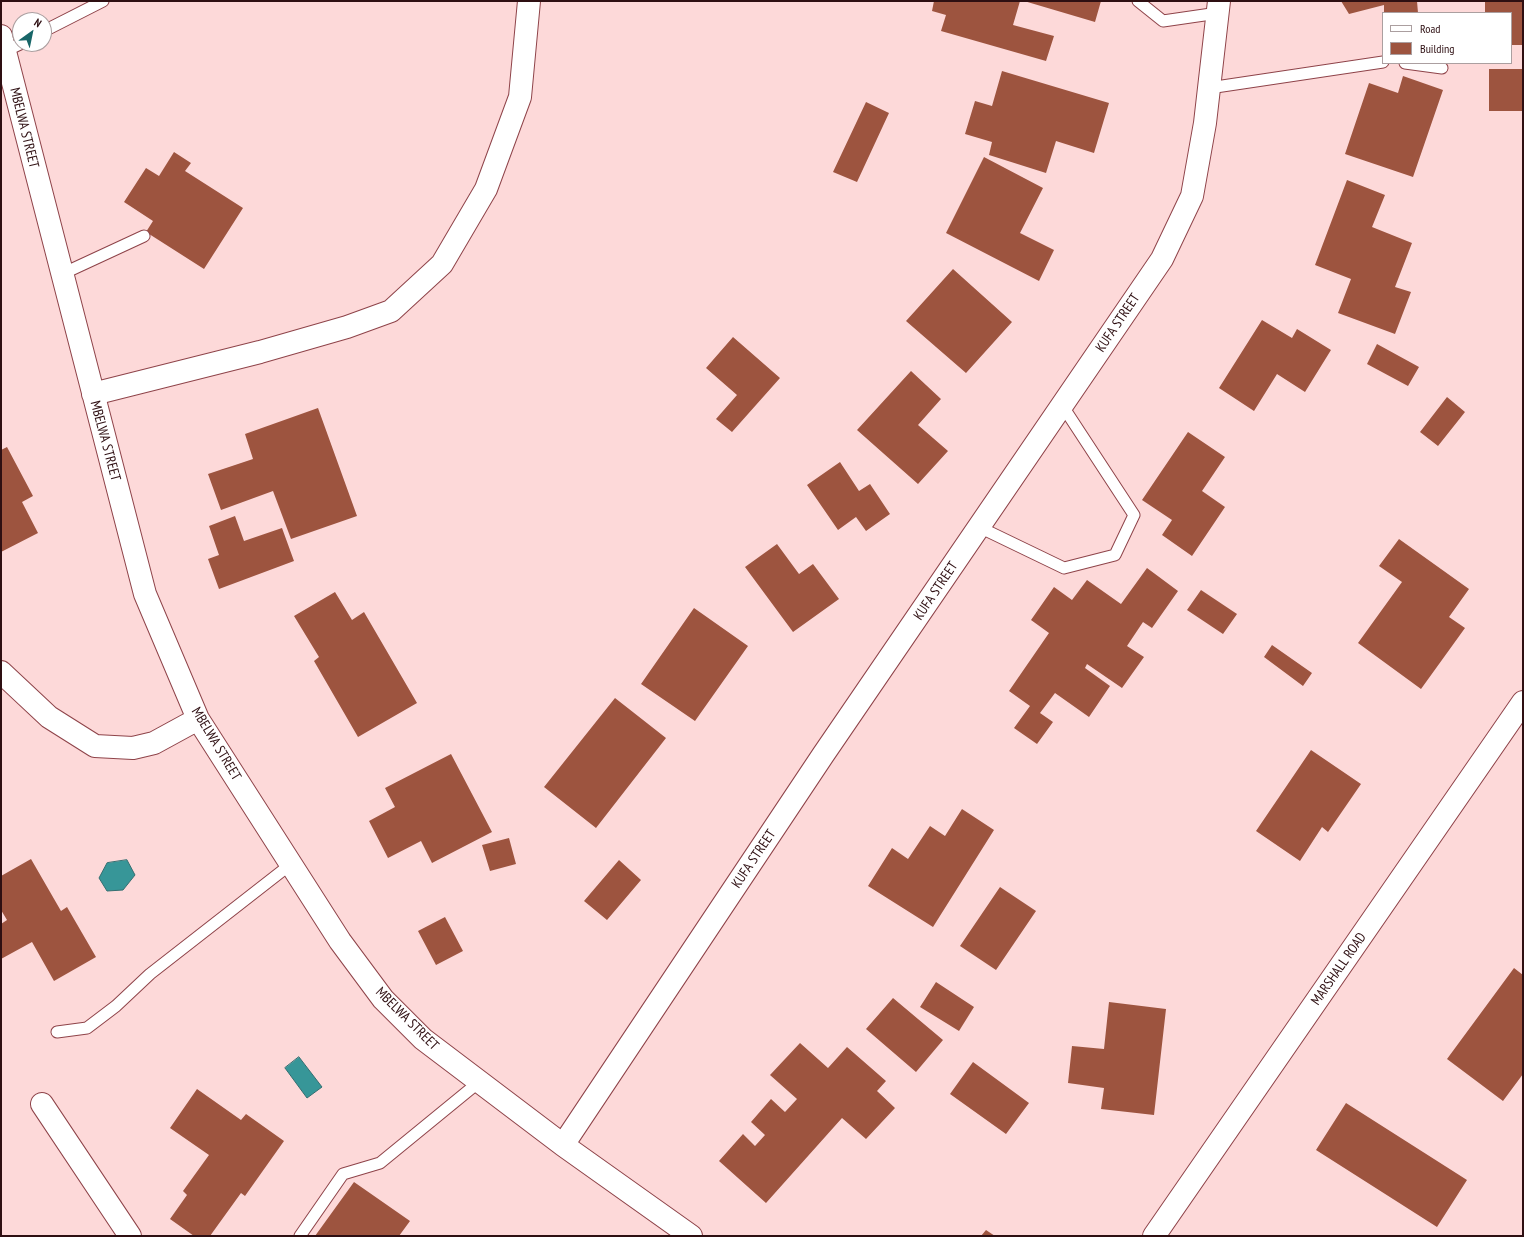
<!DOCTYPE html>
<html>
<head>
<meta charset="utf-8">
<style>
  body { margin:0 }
  #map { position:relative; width:1524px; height:1237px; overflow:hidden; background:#fdd9d9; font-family:"PT Sans Narrow",sans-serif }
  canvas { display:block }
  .frame { position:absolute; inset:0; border:2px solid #2e0f12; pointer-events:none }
  .legend { position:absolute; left:1382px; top:12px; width:130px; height:52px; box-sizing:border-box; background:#fff; border:1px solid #ab9fa0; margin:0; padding:5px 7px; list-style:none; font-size:12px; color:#2e0f12 }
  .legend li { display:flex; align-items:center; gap:8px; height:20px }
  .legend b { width:20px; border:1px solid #ab9fa0 }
  .north { position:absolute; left:12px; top:12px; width:40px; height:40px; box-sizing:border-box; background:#fff; border:1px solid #ab9fa0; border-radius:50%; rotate:33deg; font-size:11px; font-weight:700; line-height:16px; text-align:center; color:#2e0f12 }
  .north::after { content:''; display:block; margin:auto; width:14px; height:18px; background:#186668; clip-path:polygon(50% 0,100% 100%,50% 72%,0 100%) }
</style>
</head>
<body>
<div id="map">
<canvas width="1524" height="1237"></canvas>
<div class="frame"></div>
<ul class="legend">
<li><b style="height:5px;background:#fff"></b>Road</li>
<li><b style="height:11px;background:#9d543f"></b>Building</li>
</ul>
<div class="north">N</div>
</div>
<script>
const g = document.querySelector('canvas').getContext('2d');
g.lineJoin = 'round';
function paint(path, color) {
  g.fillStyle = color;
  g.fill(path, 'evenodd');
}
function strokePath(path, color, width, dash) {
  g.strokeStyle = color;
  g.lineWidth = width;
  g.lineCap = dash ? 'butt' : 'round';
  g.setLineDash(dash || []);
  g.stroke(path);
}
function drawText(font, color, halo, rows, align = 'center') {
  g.font = font + ' "PT Sans Narrow",sans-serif';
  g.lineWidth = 3;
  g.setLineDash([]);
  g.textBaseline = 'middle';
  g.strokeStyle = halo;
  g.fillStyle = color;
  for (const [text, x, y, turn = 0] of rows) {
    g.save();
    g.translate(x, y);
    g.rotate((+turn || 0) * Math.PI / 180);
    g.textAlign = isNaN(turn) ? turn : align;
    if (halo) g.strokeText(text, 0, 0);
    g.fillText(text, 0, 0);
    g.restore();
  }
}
const water = new Path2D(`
  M127 860 135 875 123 890 107 891 99 878 107 863Z
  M299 1057 322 1087 307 1098 285 1068Z`);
paint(water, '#379698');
strokePath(water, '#346e70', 1);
paint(new Path2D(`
  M934 1H1020L1013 25 1054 36 1046 61 941 31 946 15 932 11Z
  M1024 1H1101L1095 22Z
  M1341 1H1417L1418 13H1384V5L1349 14Z
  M1485 2H1523V45H1511V13H1485Z
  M1489 69H1523V111H1489Z
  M1002 71 1109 103 1094 153 1056 141 1046 173 989 155 992 142 965 134 975 101 992 106Z
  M1403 76 1443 90 1413 177 1345 154 1369 83 1398 93Z
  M866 102 889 113 857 182 833 172Z
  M174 152 191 163 185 171 243 208 204 269 146 232 153 221 124 202 146 168 159 176Z
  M984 157 1043 188 1020 233 1054 250 1039 281 946 233Z
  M1347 180 1385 195 1372 227 1412 243 1395 287 1411 292 1395 334 1338 313 1351 279 1315 265Z
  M953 269 1012 322 966 373 906 321Z
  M1262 320 1292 338 1297 329 1331 350 1305 392 1277 374 1254 411 1219 388Z
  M733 337 780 378 732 432 716 419 737 395 706 368Z
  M1377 344 1419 367 1408 386 1367 364Z
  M911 371 941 399 918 425 948 451 918 484 857 430Z
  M1447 397 1465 412 1438 446 1420 432Z
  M318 408 357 516 291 539 273 491 221 510 208 474 253 459 245 434Z
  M1188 432 1225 457 1202 491 1225 507 1192 556 1162 535 1172 520 1142 500Z
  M7 447 33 496 22 502 38 533 1 552V450Z
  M840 462 859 491 870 484 890 514 866 531 856 517 838 530 807 485Z
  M235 516 244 541 282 528 294 561 219 589 208 559 219 555 209 526Z
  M1399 539 1469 589 1449 617 1465 628 1421 689 1358 643 1402 582 1379 566Z
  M777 544 799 574 813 564 839 599 793 632 745 567Z
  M1147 568 1178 591 1152 628 1143 622 1127 646 1144 657 1122 688 1087 664 1085 668 1110 686 1089 717 1055 693 1040 713 1053 722 1037 744 1014 728 1030 706 1009 691 1049 633 1031 620 1054 587 1072 600 1087 580 1121 604Z
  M1201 590 1237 614 1223 634 1187 610Z
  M335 592 352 620 364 612 417 703 358 737 314 661 319 657 294 616Z
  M694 608 748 646 695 721 641 684Z
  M1272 645 1312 673 1303 686 1264 657Z
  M615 698 666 738 596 828 544 787Z
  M1311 750 1361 784 1328 832 1322 827 1300 861 1256 831Z
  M451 754 492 832 432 863 421 841 388 858 369 821 395 807 385 788Z
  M962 809 994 830 933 927 868 886 892 848 908 859 930 826 945 836Z
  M509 838 516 864 490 871 482 845Z
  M31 859 61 911 67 907 96 957 54 981 32 942 1 959V924L7 920 1 910V876Z
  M619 860 641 880 607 920 584 901Z
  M1000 887 1036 911 996 970 960 946Z
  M445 917 463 951 436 965 418 931Z
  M1514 968 1523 975V1074L1503 1101 1447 1059Z
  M936 982 974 1007 959 1031 920 1007Z
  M893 998 943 1040 916 1072 866 1029Z
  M1109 1002 1166 1009 1154 1115 1101 1109 1104 1088 1068 1083 1072 1046 1104 1049Z
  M800 1043 828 1068 847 1047 886 1081 877 1091 895 1108 866 1139 842 1118 766 1203 719 1161 743 1134 755 1146 765 1135 751 1122 771 1099 785 1112 797 1099 770 1075Z
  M973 1062 1029 1103 1006 1134 950 1094Z
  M197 1089 241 1120 246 1114 284 1141 245 1196 241 1193 210 1236H194L170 1219 187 1195 183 1191 209 1155 170 1128Z
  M1346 1103 1467 1180 1437 1227 1316 1150Z
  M354 1182 410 1221 399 1236H315Z
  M986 1230 995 1236H981Z`), '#9d543f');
const lane = new Path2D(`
  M1138 1 1163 21 1218 13
  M44 31 103 1
  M5 51 20 44
  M1405 63 1442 68
  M1209 88 1383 62
  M62 274 144 236
  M979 527 1064 568 1115 555 1134 515 1062 405
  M57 1032 87 1028 116 1006 150 974 291 864
  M300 1236 343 1174 380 1163 479 1082`);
const street = new Path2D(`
  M1 36 145 594 198 719 340 941 383 999 423 1039 563 1145 691 1236
  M93 394 260 352 347 327 391 311 442 264 486 189 520 97 529 1
  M1 672 49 717 95 746 133 748 154 743 198 719
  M42 1104 130 1236
  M563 1145 823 755 1162 259 1192 196 1205 123 1219 1
  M1154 1236 1523 702`);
strokePath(lane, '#8e4349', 13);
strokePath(street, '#8e4349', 24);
strokePath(lane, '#fff', 11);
strokePath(street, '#fff', 22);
drawText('14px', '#2e0f12', '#fff', [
  ["MBELWA STREET",24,128,76],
  ["KUFA STREET",1118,323,-56],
  ["MBELWA STREET",105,441,75],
  ["KUFA STREET",936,591,-56],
  ["MBELWA STREET",216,744,59],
  ["KUFA STREET",754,859,-56],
  ["MARSHALL ROAD",1339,969,-55],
  ["MBELWA STREET",407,1019,45]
]);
</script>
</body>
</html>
